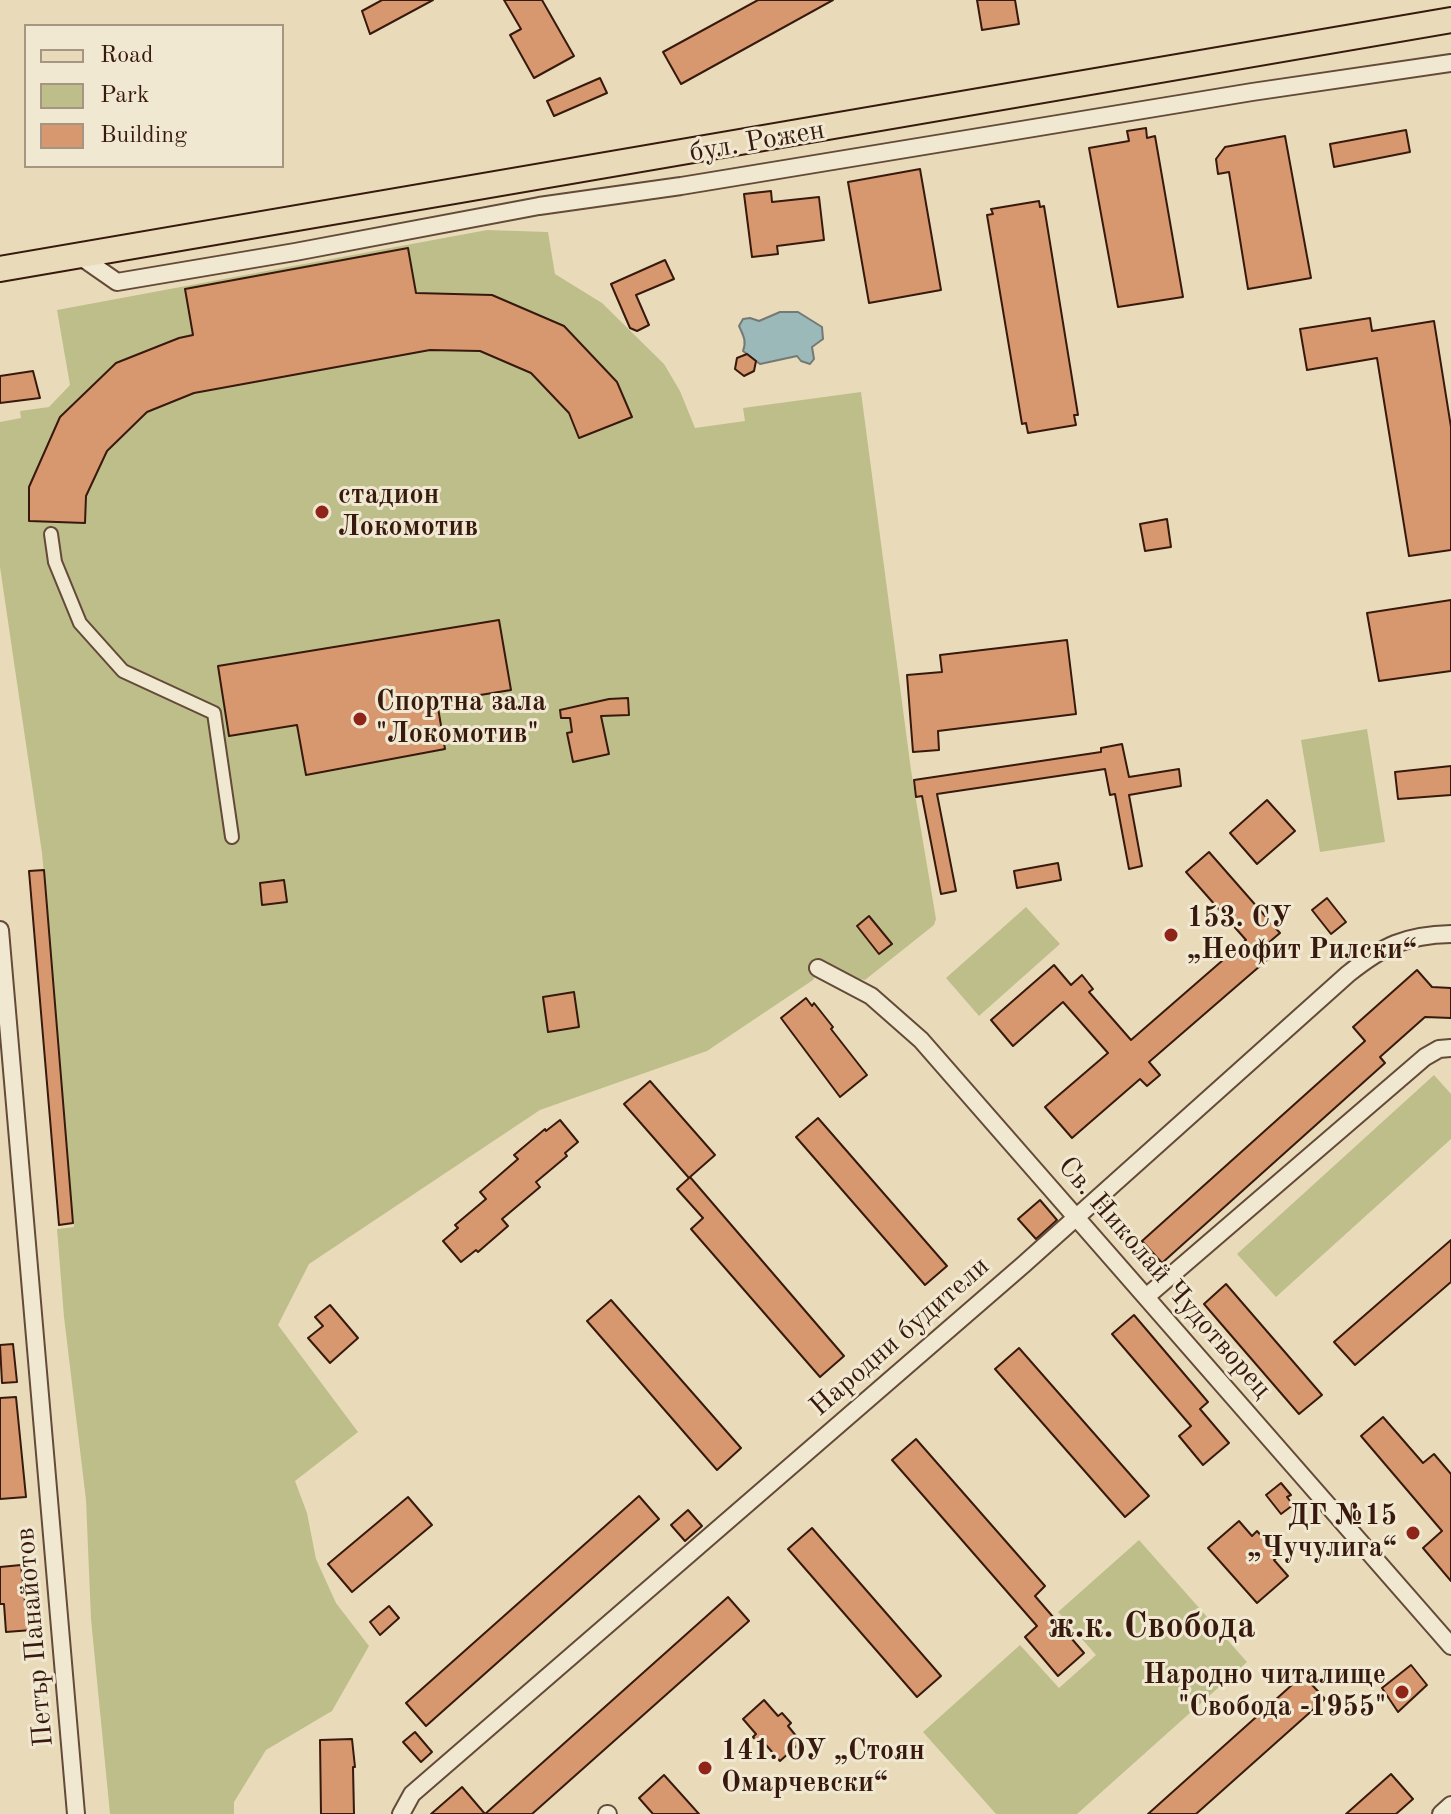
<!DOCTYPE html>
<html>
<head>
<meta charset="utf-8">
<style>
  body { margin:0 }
  #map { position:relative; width:1451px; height:1814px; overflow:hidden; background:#e9dbb9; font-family:"Old Standard TT",serif }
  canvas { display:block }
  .legend { position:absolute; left:24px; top:24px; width:260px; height:144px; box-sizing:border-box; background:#f1e8d2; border:2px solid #a79583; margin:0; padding:10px 14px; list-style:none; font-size:24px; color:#37190d }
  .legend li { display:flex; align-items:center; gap:16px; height:40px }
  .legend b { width:40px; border:2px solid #a79583 }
</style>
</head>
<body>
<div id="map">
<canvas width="1451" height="1814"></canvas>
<ul class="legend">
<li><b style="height:10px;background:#e9dbb9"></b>Road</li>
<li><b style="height:22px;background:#bebe8a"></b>Park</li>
<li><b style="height:22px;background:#d7986f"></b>Building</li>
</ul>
</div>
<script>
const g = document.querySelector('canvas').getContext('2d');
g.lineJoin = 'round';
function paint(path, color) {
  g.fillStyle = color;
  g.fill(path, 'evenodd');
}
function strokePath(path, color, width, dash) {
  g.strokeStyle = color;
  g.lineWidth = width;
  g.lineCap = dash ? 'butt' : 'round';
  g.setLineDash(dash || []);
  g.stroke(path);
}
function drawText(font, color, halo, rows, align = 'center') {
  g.font = font + ' "Old Standard TT",serif';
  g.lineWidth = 6;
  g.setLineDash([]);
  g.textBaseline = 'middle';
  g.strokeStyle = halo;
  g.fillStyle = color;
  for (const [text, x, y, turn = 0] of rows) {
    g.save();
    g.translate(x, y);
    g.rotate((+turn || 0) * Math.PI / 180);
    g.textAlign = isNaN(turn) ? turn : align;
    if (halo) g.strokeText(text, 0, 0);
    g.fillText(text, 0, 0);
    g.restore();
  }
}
paint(new Path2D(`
  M487 230 548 232 555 274 602 303 664 364 680 391 695 428 745 421 743 408 861 392 911 770 936 919 934 925 865 980 859 979 822 959 813 980 707 1051 540 1110 309 1264 278 1325 358 1432 295 1481 307 1513 316 1559 336 1603 369 1646 332 1711 266 1750 234 1802V1814H110L91 1619 86 1500 64 1317 57 1229 74 1227 42 853 0 567V422L21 418 20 411 49 407 70 385 57 310Z
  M1367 729 1385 842 1320 852 1301 740Z
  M1026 907 1060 944 979 1016 946 978Z
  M1434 1075 1451 1094V1139L1276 1297 1237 1254Z
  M1139 1540 1247 1662 1077 1814H996L923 1732 1020 1645 1059 1688 1096 1655 1058 1612Z`), '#bebe8a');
const water = new Path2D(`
  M780 312H798L822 327 823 339 812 347 814 359 810 364 801 361 797 356 760 364 743 351C747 341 743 335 739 326L743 319 750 318 759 321Z`);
paint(water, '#9cb9ba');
strokePath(water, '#747975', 2);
const building = new Path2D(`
  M382 0H433L370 34 362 11Z
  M504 0H542L574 56 534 78 510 35 521 29Z
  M758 0H833L681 84 663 52Z
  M977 0H1015L1019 24 982 30Z
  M600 78 607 93 554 116 547 101Z
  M1146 128 1147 138 1155 136 1183 297 1118 307 1089 148 1129 141 1127 131Z
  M1406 130 1410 152 1334 167 1330 144Z
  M1285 136 1311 278 1248 289 1229 172 1218 174 1216 159 1225 147Z
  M920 169 941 290 869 303 848 182Z
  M771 191 772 202 819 197 824 240 777 246 778 254 752 257 744 194Z
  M1039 201 1040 207 1044 206 1078 415H1074L1076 425 1028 433 1026 423 1022 424 987 215 993 214 991 209Z
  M408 248 416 293 492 295 564 326 617 382 632 417 579 438 569 413 531 373 480 351 430 350 194 393 147 412 107 451 86 496 85 523 29 521V487L60 417 116 363 179 338 193 335 185 289Z
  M665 260 674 279 636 295 649 325 637 331 630 328 611 284Z
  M1370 318 1372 331 1434 321 1451 427V550L1409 556 1377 358 1307 370 1300 329Z
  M747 354 756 361 754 371 744 376 735 369 737 358Z
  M33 371 40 398 0 403V376Z
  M1167 519 1171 547 1145 551 1140 524Z
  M1451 600V671L1379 681 1367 613Z
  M499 620 511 690 437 702 445 749 306 775 297 725 229 736 218 666Z
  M1067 640 1076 714 938 731 939 750 913 752 907 675 942 672 940 655Z
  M628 698 629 715 601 716 609 754 573 762 567 733 572 732 570 718H561L560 710 609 699Z
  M1122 744 1129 777 1179 769 1181 786 1129 795 1142 866 1129 869 1115 794 1110 795 1105 769 937 794 956 891 941 894 922 796 916 797 914 780 1101 752V748Z
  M1451 766V795L1398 799 1395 772Z
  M1267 800 1295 831 1257 864 1230 833Z
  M1209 852 1280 933 1267 944 1275 953 1149 1062 1160 1075 1147 1086 1140 1079 1072 1138 1045 1107 1108 1053 1063 1002 1013 1046 991 1020 1054 965 1071 985 1082 975 1093 989 1089 992 1131 1040 1246 940 1186 872Z
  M1058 863 1061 880 1017 888 1014 871Z
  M44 870 73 1223 59 1225 29 871Z
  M284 880 287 902 262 905 260 883Z
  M1327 898 1346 922 1331 934 1312 910Z
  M869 916 892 944 879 954 857 926Z
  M1417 970 1432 987 1451 988V1018L1425 1017 1380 1057 1385 1063 1162 1263 1142 1241 1365 1041 1353 1027Z
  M574 992 579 1027 548 1032 543 997Z
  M806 998 812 1006 814 1003 833 1027 831 1029 867 1075 840 1097 781 1018Z
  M650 1081 715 1155 690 1177 844 1356 820 1377 691 1229 703 1218 677 1189 689 1178 624 1104Z
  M818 1118 947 1266 925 1285 796 1137Z
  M560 1120 578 1142 565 1153 567 1156 536 1182 540 1187 502 1219 508 1226 478 1252 476 1250 461 1262 443 1241 458 1228 455 1225 486 1199 480 1192 518 1159 514 1155 545 1129 546 1131Z
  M1040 1200 1057 1220 1036 1239 1018 1219Z
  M1451 1240V1282L1355 1365 1334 1342Z
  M1226 1284 1322 1395 1299 1414 1204 1304Z
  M611 1300 741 1448 717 1470 587 1321Z
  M330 1305 358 1338 330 1363 308 1338 323 1326 315 1317Z
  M1134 1315 1208 1402 1200 1409 1229 1443 1203 1465 1179 1436 1191 1426 1112 1334Z
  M13 1344 17 1382 2 1383 0 1345Z
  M1019 1348 1149 1496 1125 1517 995 1369Z
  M16 1397 26 1497 0 1499V1398Z
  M1383 1417 1423 1463 1434 1454 1451 1474V1581L1423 1548 1442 1531 1361 1436Z
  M916 1439 1045 1586 1035 1596 1084 1653 1058 1676 1025 1637 1037 1626 892 1460Z
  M1281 1483 1291 1495 1287 1497 1293 1505 1281 1514 1266 1495Z
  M639 1496 659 1519 426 1726 406 1703Z
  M408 1497 432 1525 352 1592 328 1564Z
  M688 1510 702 1526 685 1541 671 1525Z
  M1239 1521 1252 1536 1257 1531 1279 1556 1274 1560 1288 1576 1257 1603 1208 1548Z
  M812 1528 941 1676 917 1697 788 1549Z
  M21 1565 25 1602H29L32 1630 6 1632 4 1604H0V1567Z
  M728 1597 749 1621 532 1814H431L462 1787 485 1814Z
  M389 1606 399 1618 380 1635 370 1622Z
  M1411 1665 1427 1685 1398 1712 1382 1688Z
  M1303 1675 1325 1699 1196 1814H1148Z
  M764 1700 778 1716 782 1713 791 1723 788 1726 801 1742 780 1761 766 1745 763 1748 753 1737 756 1734 743 1719Z
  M415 1732 432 1752 421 1762 403 1742Z
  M352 1739 355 1767H353L354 1814H321L320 1740Z
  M1391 1774 1413 1799 1396 1814H1346Z
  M664 1775 699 1814H653L639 1798Z`);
paint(building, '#d7986f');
strokePath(building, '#37190d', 2);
const pedestrian = new Path2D(`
  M51 534 55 562 80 623 123 671 214 713 232 837`);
const minor = new Path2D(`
  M81 257 117 282 295 252 539 206 681 186 1252 92 1451 63
  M0 930 76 1814
  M818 968 871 996 921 1040 1451 1646
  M1146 1297 1425 1057 1439 1049 1451 1048
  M401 1814 412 1794 1023 1265 1348 974C1383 946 1405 935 1451 934
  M607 1814H608
  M1441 1814 1451 1805`);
const primary = new Path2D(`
  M0 269 1451 20`);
strokePath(pedestrian, '#644a38', 16);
strokePath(minor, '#644a38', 20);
strokePath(primary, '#37190d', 28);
strokePath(pedestrian, '#f1e8d2', 12);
strokePath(minor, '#f1e8d2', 16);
strokePath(primary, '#e9dbb9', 24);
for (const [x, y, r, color] of [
  [322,512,8,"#8f2418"],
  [360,719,8,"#8f2418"],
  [1171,935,8,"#8f2418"],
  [1413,1533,8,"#8f2418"],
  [1402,1692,8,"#8f2418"],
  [705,1768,8,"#8f2418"]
]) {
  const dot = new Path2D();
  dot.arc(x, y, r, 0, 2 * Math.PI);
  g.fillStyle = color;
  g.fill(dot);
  strokePath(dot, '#f1e8d2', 3);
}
drawText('28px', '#37190d', '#f1e8d2', [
  ["бул. Рожен",757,142,-10],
  ["Св. Николай Чудотворец",1164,1278,49],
  ["Народни будители",900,1337,-41],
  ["Петър Панайотов",35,1637,-95]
]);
drawText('bold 28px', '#37190d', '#f1e8d2', [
  ["стадион",338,496],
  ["Локомотив",338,528],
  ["Спортна зала",376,703],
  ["\"Локомотив\"",376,735],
  ["153. СУ",1187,919],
  ["„Неофит Рилски“",1187,951],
  ["ДГ №15",1397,1517,"right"],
  ["„Чучулига“",1397,1549,"right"],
  ["Народно читалище",1386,1676,"right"],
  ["\"Свобода -1955\"",1386,1708,"right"],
  ["141. ОУ „Стоян",721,1752],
  ["Омарчевски“",721,1784]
], 'left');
drawText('bold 36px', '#37190d', '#f1e8d2', [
  ["ж.к. Свобода",1152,1628]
]);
</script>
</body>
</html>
